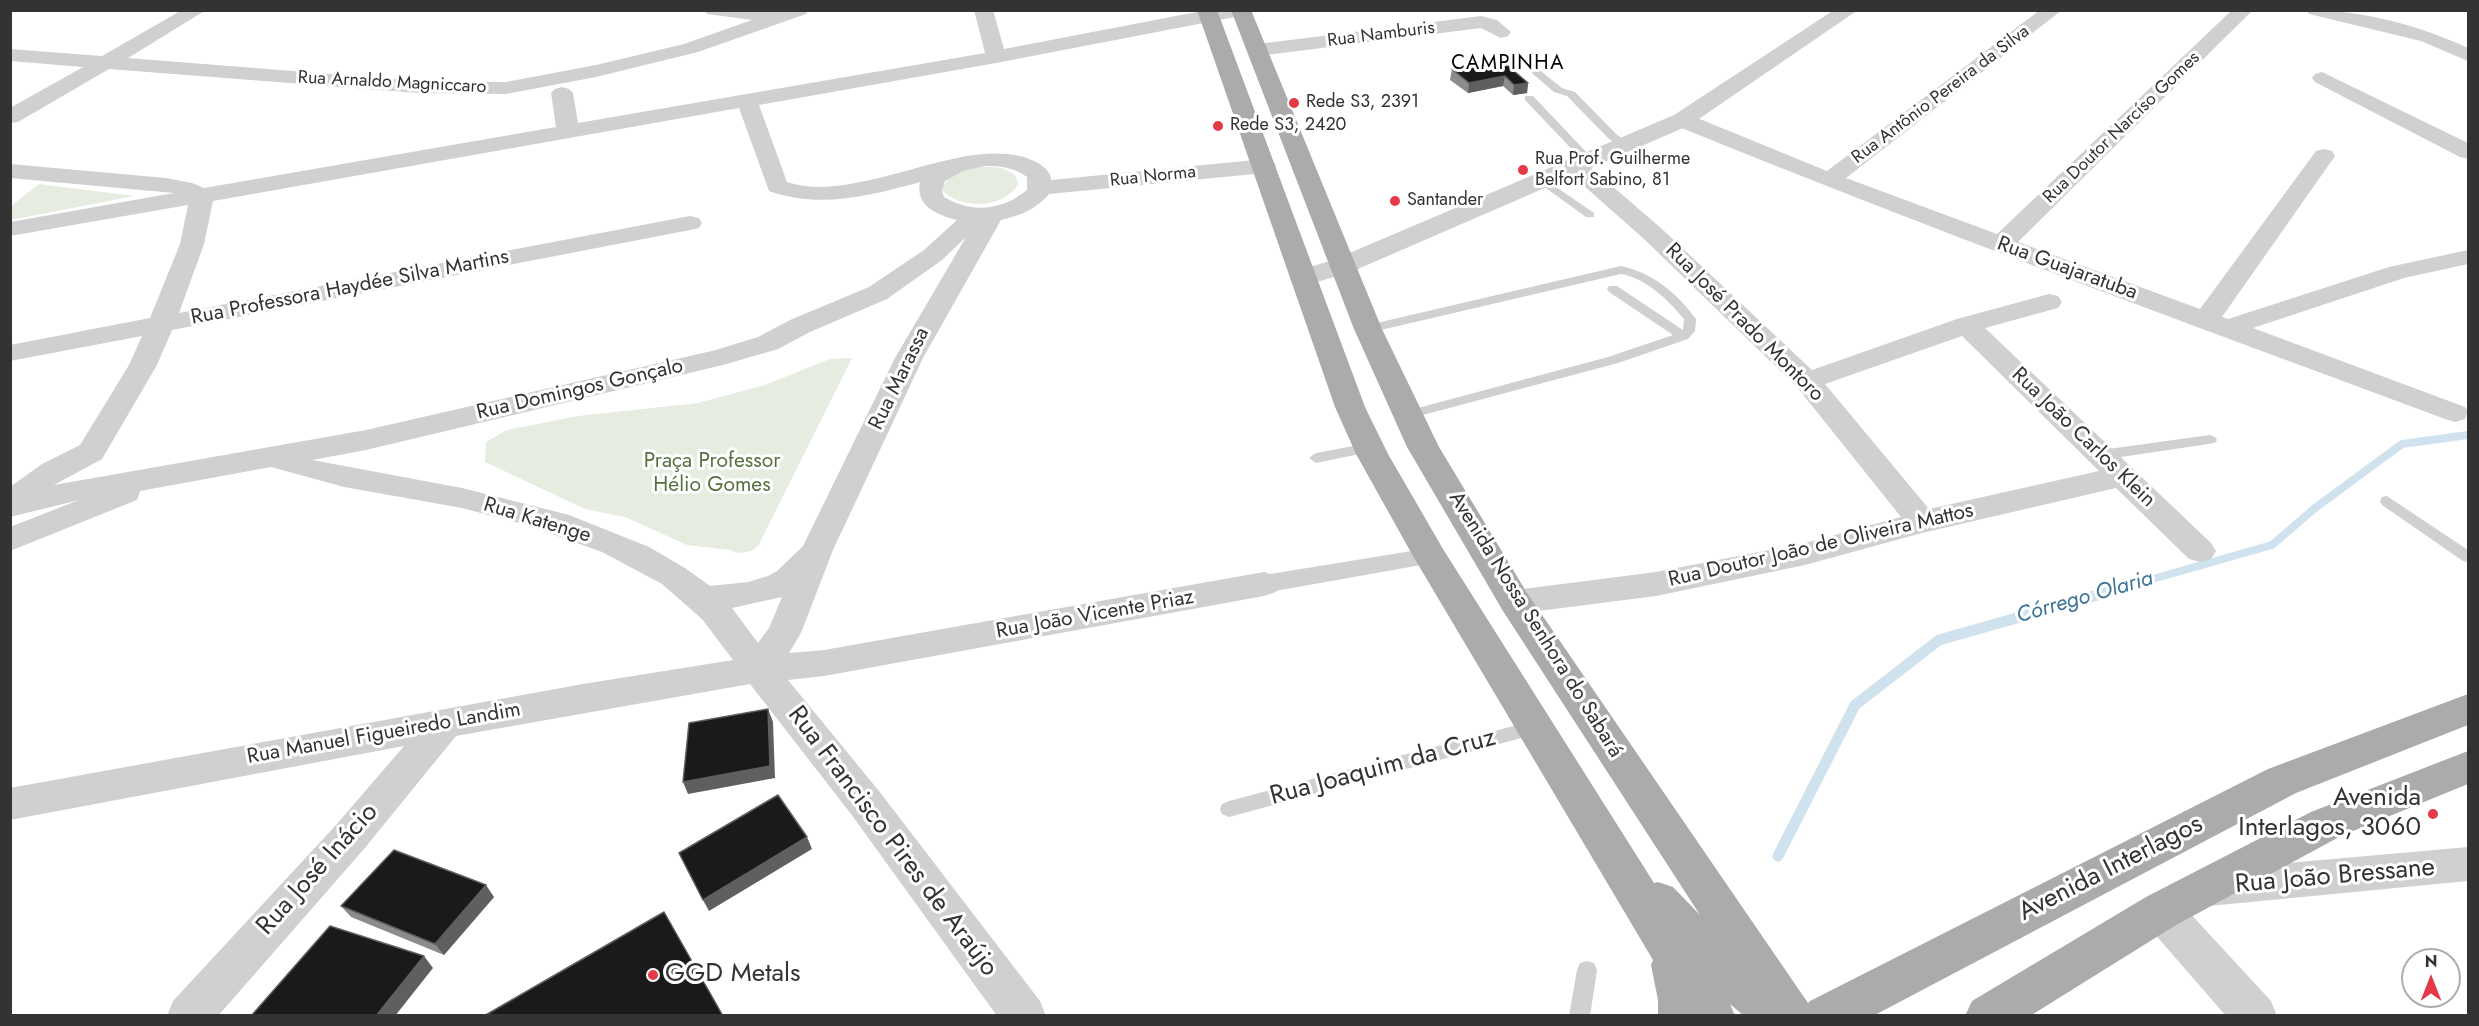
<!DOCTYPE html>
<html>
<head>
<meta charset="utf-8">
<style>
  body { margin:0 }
  #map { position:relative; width:2479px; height:1026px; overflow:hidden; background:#fff; font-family:Jost,sans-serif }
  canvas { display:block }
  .frame { position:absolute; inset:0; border:12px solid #333; pointer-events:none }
  .north { position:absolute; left:2401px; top:948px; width:60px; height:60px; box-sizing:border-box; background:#fff; border:2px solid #adadad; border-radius:50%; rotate:0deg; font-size:16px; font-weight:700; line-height:24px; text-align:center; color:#333 }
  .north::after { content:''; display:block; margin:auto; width:21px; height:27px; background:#e63946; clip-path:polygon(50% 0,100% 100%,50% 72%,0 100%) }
</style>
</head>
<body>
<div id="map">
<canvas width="2479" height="1026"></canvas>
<div class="frame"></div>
<div class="north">N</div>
</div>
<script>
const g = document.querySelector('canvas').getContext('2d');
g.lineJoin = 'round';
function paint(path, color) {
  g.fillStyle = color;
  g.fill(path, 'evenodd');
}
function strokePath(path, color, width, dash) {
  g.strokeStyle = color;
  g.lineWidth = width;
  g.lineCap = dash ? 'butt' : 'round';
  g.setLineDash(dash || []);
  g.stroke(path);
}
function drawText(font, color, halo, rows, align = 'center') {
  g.font = font + ' Jost,sans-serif';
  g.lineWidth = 6;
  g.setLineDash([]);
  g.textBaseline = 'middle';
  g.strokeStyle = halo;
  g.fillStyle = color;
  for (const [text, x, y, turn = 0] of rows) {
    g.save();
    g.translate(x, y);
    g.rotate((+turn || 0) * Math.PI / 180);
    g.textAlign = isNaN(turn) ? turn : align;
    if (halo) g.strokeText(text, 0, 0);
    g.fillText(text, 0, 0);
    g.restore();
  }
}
paint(new Path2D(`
  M978 166 1002 168 1015 175 1018 184C1004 209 961 210 942 190 950 172 959 171 978 166Z
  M39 184 134 196 11 220V206Z
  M852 358 758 546 751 551 738 553 730 550 687 545 625 517 585 509 485 462 486 442 507 430 578 416 698 403 765 385 830 359Z`), '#e6ecdf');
strokePath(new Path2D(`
  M2135 584 2272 545 2315 508 2402 444 2468 435`), '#cfe2ee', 8);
strokePath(new Path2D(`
  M1778 856 1855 705 1939 640 2140 583`), '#cfe2ee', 11);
paint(new Path2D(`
  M1527 65H1533L1562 88 1575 92 1616 134 1627 142V146H1619L1608 138 1567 96 1554 92 1527 69Z
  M1525 96H1533L1591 157V161H1583L1525 100Z
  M1540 176 1594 213V217H1586L1536 181V177Z
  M1621 266C1653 273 1677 293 1696 319L1695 331 1688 339 1618 363 1408 419 1401 415 1403 412 1608 357 1673 335 1609 292 1607 289 1609 286H1617L1683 330 1684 319C1667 299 1647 279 1621 274L1368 333 1362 329 1368 325Z
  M2210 435 2215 437 2217 440 2215 443 2101 460 2094 455 2101 450Z
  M1369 443 1376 448 1374 451 1316 463 1309 458 1316 453Z
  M2387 496 2468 550V562L2463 561 2382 505 2380 501 2382 497Z
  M1536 720 1542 722 1545 727 1542 732 1536 734 1229 817 1222 814 1220 809 1222 804 1229 801Z
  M1587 961 1594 963 1597 970 1590 1016H1569L1577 970 1580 963Z`), '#d0d0d0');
paint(new Path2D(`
  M1430 548 1438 550 1442 556 1438 562 1264 593 1256 590 1252 584 1256 578 1264 575Z`), '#d0d0d0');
paint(new Path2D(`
  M182 10H206L128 58 419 81 506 82 596 65 684 44 752 20 707 14 705 10H808L806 14 698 52 596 77 506 94 419 93 109 69 18 122 10 123V108L83 67 10 61V49L102 56Z
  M974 10H993L1004 49 1207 10H1249L1247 14 1240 16 996 63 759 105 787 182C811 190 836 187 860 182 910 174 991 136 1038 163 1044 167 1051 172 1051 180L1265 159 1273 161 1276 166 1273 171 1265 173 1049 194C1037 209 1019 216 1001 220L923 358 833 550 801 633 789 653 824 650 1264 572 1276 576 1281 584 1276 592 1264 596 824 676 788 680 879 791 1040 1001 1046 1016H997L851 814 750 684 456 736 364 849 218 1016H167L173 1001 336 825 404 746 10 820V788L583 684 733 660 702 619 662 584 602 552 527 525 462 508 344 487 271 467 140 491 137 500 10 551V527L79 500 10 517V487L42 464 80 445 129 365 142 336 10 361V345L150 318 180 244 188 205 10 236V222L174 193 10 178V164L166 178 192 183 204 188 556 127 551 93 555 89 562 87 569 89 573 93 578 123 985 53ZM739 108 769 191C820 209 869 196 920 182 915 206 937 215 957 220L924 250 869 287 790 320 758 337 716 350 366 430 54 485 102 459 157 365 172 330 690 230 699 228 702 223 699 218 690 216 179 313 204 244 213 201ZM984 166C1000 166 1014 167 1027 177V190C1003 210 972 214 944 197L942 191 945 181 963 171ZM966 237 895 358 803 546 777 571 768 576 748 582 710 586 685 568 649 547 569 515 462 488 312 460 366 450 723 365 778 349 810 332 887 299 942 260ZM782 597 769 628 758 643 732 608Z
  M2040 10H2062L1846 178 1997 234 2232 10H2253L2018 242 2200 309 2316 151 2324 149 2332 151 2335 156 2222 317 2228 319 2389 267 2468 250V264L2404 278 2253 328 2465 407 2468 411 2465 419 2455 422 2445 419C2187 323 1929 229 1674 125L1671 120 1674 115 1682 113 1690 115 1827 171Z
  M2307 10C2362 10 2418 25 2468 48V61L2421 41 2309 14Z
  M1481 16 1497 20 1511 32 1508 36 1501 38 1481 28 1258 56 1251 54 1248 50 1251 46 1258 44Z
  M2322 72 2468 143V159L2460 157 2315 82 2312 78 2315 74Z
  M1574 158 1582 160 1662 229 1812 370 1957 319 2049 294 2058 296 2062 302 2058 308 1985 328 2211 543 2216 551 2211 559 2200 562 2189 559 2116 488 1922 533 1805 565 1656 596 1515 614 1503 611 1498 602 1503 593 1515 590 1656 572 1805 543 1901 517 1797 387 1644 239 1566 170 1563 165 1566 160ZM1962 336 2099 471 1929 509 1825 384Z
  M2468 847V881L2209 906 2195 901 2189 888 2195 875 2209 870Z
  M2161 893 2176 898 2271 1001 2277 1016H2226L2146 924 2140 911 2146 898Z`), '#d0d0d0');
paint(new Path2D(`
  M1834 10H1858L1690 125 1351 272 1303 286 1293 284 1290 278 1293 272 1333 260 1674 115Z`), '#d0d0d0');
paint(new Path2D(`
  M1197 10H1217L1365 407 1388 454 1443 549 1654 883 1658 882 1673 887 1700 915 1503 611 1407 447 1354 329 1231 10H1251L1382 329 1439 447 1527 593 1808 1003 1810 1001 2268 769 2468 694V725L2296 793 1873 1016H1744L1730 1004 1735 1016H1658V1000L1651 965 1653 960 1413 556 1356 454 1335 407Z
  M2468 751V784L2341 836 2176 925 2030 1016H1965L1972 1001 2146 897 2311 812Z`), '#ababab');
paint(new Path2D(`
  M1500 59 1528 83 1527 93 1513 95 1503 86 1468 93 1450 80 1452 69Z
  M494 897 444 955 351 917 341 906Z`), '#8c8c8c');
paint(new Path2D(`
  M1505 76 1503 86 1468 93 1469 83Z
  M1528 83 1527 93 1513 95 1514 85Z
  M768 709 773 722 775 778 688 794 683 782Z
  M807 837 812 849 709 911 703 900Z
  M486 885 494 897 444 955 435 944Z
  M424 956 433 968 395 1016H376Z`), '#5f5f5f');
const building = new Path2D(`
  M1500 59 1528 83 1514 85 1505 76 1469 83 1452 69Z
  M768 709 770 766 683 782 689 723Z
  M778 795 807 837 703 900 679 853Z
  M394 850 486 885 435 944 341 906Z
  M664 912 723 1016H484Z
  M330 926 424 956 376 1016H251Z`);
paint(building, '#1a1a1a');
strokePath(building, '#5f5f5f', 1.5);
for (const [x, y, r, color] of [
  [1294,103,6,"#e63946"],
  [1218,126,6,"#e63946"],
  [1523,170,6,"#e63946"],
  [1395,201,6,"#e63946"],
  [2433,814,6,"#e63946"],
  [653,975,6,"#e63946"]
]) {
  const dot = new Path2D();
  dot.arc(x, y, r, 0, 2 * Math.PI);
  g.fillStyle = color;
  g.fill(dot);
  strokePath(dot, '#fff', 2);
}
drawText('18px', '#333', '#fff', [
  ["Rua Namburis",1381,35,-7],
  ["Rua Arnaldo Magniccaro",392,83,3],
  ["Rua Antônio Pereira da Silva",1941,95,-37],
  ["Rua Doutor Narcíso Gomes",2122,128,-44],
  ["Rua Norma",1153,177,-6]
]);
drawText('18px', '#333', '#fff', [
  ["Rede S3, 2391",1306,103],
  ["Rede S3, 2420",1230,126],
  ["Rua Prof. Guilherme",1535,160],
  ["Belfort Sabino, 81",1535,181],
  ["Santander",1407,201]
], 'left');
g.letterSpacing = '1.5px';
drawText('20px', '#000', '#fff', [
  ["CAMPINHA",1508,64]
]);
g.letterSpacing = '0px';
drawText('21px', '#333', '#fff', [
  ["Rua Guajaratuba",2067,269,20],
  ["Rua Professora Haydée Silva Martins",350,288,-11],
  ["Rua José Prado Montoro",1744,323,45],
  ["Rua Marassa",900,379,-64],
  ["Rua Domingos Gonçalo",580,390,-13],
  ["Rua João Carlos Klein",2083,438,44],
  ["Rua Katenge",537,521,17],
  ["Rua Doutor João de Oliveira Mattos",1821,546,-13],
  ["Rua João Vicente Priaz",1095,615,-10],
  ["Avenida Nossa Senhora do Sabará",1535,625,58],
  ["Rua Manuel Figueiredo Landim",384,734,-10]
]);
drawText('21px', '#56703f', '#fff', [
  ["Praça Professor",712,462],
  ["Hélio Gomes",712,486]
]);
drawText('italic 22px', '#3f7597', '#fff', [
  ["Córrego Olaria",2085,598,-16]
]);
drawText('26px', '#333', '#fff', [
  ["Rua Joaquim da Cruz",1383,768,-15],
  ["Rua Francisco Pires de Araújo",892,842,53],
  ["Avenida Interlagos",2111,869,-27],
  ["Rua José Inácio",318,870,-48],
  ["Rua João Bressane",2335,877,-5]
]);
drawText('26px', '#333', '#fff', [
  ["Avenida",2421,799],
  ["Interlagos, 3060",2421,829],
  ["GGD Metals",665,975,"left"]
], 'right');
</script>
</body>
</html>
